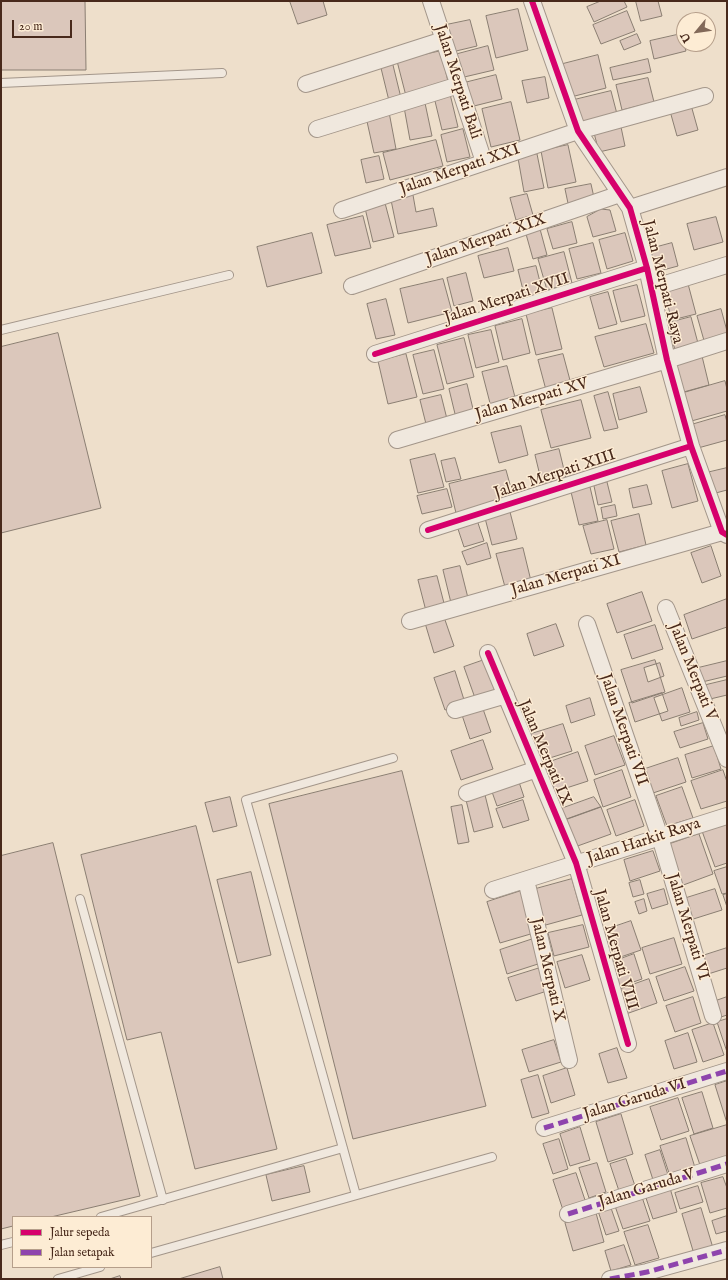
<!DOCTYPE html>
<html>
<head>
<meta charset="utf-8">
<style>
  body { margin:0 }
  #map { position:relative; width:728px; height:1280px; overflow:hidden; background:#eedfcb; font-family:"IM FELL English",serif }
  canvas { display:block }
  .frame { position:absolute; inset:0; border:2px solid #48291b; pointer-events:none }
  .legend { position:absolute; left:12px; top:1216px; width:140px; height:52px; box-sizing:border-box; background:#fdecd4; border:1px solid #b59e8a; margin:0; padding:5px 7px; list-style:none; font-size:12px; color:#48291b }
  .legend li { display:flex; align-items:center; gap:8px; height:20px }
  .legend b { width:20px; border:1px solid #b59e8a }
  .north { position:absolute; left:676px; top:12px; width:40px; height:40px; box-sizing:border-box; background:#fdecd4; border:1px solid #b59e8a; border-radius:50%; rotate:241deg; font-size:11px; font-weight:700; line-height:16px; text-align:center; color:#48291b }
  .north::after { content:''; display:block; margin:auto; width:14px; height:18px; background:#826959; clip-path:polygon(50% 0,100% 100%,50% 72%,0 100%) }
  .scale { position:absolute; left:12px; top:20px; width:60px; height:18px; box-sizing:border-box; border:2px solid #48291b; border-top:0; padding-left:5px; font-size:12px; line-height:14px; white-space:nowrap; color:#48291b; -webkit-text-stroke:3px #fdecd4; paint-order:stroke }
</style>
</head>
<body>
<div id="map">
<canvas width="728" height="1280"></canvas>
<div class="frame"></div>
<ul class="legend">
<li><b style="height:5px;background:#d6006c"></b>Jalur sepeda</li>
<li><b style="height:5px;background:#8e44ad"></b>Jalan setapak</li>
</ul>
<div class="north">U</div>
<div class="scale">20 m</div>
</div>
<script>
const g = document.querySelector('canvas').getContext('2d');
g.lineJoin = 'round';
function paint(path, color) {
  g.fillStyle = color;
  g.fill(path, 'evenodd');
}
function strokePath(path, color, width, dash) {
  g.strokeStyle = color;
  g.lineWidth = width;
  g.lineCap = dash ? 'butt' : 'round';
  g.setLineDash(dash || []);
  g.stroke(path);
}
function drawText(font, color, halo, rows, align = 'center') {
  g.font = font + ' "IM FELL English",serif';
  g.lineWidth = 3;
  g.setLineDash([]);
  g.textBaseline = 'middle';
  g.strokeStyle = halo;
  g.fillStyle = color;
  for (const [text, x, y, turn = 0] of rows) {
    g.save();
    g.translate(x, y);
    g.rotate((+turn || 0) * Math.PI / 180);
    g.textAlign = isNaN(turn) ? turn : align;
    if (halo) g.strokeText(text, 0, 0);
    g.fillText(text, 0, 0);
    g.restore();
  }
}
const building = new Path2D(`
  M1 1H85L86 70H1Z
  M290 1H323L327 15 298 24Z
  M601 1H624L627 7 594 22 587 7Z
  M636 1H658L662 16 641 21Z
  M518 9 528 50 496 58 486 16Z
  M627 11 635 31 601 44 593 25Z
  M470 20 477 46 452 52 446 25Z
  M637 34 641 43 624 50 620 41Z
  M681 34 686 51 654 59 650 41Z
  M488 46 494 70 460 78 454 55Z
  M441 51 449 86 406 96 397 61Z
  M598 55 606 88 567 98 559 65Z
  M648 59 651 72 613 80 610 68Z
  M392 61 402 102 390 105 380 64Z
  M496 75 502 99 470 107 464 83Z
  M545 77 549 98 527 103 522 81Z
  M648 78 654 102 622 110 616 85Z
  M611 91 617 114 579 123 574 100Z
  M450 94 458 127 442 130 434 97Z
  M511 102 520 140 491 147 482 109Z
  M425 103 432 136 410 140 404 107Z
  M691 105 698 130 677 136 670 111Z
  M389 112 396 149 374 153 366 117Z
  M621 127 625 146 599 152 594 133Z
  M463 129 470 157 447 162 441 135Z
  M436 140 443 166 390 180 383 153Z
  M568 145 576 182 548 188 541 151Z
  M537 154 544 188 524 192 518 158Z
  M379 156 384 179 366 183 361 160Z
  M591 184 595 202 569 208 565 189Z
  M527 194 533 215 516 220 510 198Z
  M413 195 416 212 433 208 437 226 398 234 391 200Z
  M385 203 394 237 373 242 365 208Z
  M601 209 610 210 616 231 593 237 587 217Z
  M363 216 371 248 335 256 327 225Z
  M716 217 723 242 694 250 687 224Z
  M572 222 577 243 553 249 547 229Z
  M540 229 547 255 533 259 526 234Z
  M312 233 322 273 267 287 257 247Z
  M625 233 633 261 607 269 599 240Z
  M593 243 601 273 577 279 569 249Z
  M672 243 678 266 652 273 646 250Z
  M508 248 514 271 484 278 478 256Z
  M564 252 572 283 547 290 538 259Z
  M536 266 543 294 525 298 518 270Z
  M466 273 473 301 454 306 447 278Z
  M443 279 452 312 408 323 400 289Z
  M687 280 696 314 672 320 662 286Z
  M637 285 645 316 621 322 613 291Z
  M608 292 617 324 599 329 590 297Z
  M386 299 395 335 376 339 367 304Z
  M552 308 562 349 536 355 526 314Z
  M721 309 727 331V338L705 344 697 316Z
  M691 317 699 347 676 354 668 323Z
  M522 319 530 353 503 360 495 326Z
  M646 324 654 353 604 367 595 337Z
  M491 330 499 362 476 368 468 335Z
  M58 333 101 508 1 533V347Z
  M464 338 474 377 447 384 437 345Z
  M434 350 444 389 423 394 413 355Z
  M701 352 709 385 680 393 671 360Z
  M406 354 417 397 388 404 378 361Z
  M563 354 571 384 546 390 538 360Z
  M507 366 516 401 491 407 482 372Z
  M725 381 727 389V411L688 422 680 394Z
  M467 384 474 413 456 418 449 389Z
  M640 387 647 412 619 420 613 394Z
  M608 392 618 428 604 431 594 396Z
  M441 395 448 423 427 428 420 400Z
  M581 400 591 438 551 448 541 410Z
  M725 415 727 422V440L698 448 691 425Z
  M521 426 528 455 499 463 491 433Z
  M559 449 566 478 542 484 535 455Z
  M435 454 444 487 418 493 410 460Z
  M455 458 461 479 446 482 441 461Z
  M688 464 698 501 672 508 662 471Z
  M727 468V490L712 494 706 473Z
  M506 470 514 499 456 513 449 484Z
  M607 482 612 502 598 505 594 486Z
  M647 485 652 504 633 508 629 489Z
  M590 487 598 521 579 525 571 492Z
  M447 489 452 507 422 514 417 496Z
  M615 505 617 516 603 519 601 508Z
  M510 512 517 539 492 545 485 518Z
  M639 514 646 545 619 552 611 521Z
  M477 520 484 541 464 547 457 526Z
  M607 520 614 549 591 554 583 526Z
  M487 543 491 558 467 565 462 552Z
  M711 546 721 576 702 583 691 553Z
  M523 548 531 581 505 587 496 554Z
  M460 566 469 602 452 607 443 570Z
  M437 576 445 607 426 611 418 580Z
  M642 592 652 621 617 633 607 604Z
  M727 599V627L692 639 684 615Z
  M444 617 454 646 434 653 425 623Z
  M556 624 564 646 534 656 527 634Z
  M655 625 663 649 632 659 624 635Z
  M487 659 498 690 475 698 464 667Z
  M655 660 665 692 632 703 621 670Z
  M727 661V676L698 683 694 669Z
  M660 663 664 676 648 682 644 668Z
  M455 671 465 703 445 710 434 678Z
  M727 680V695L706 700 702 686Z
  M682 688 690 712 662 721 654 698Z
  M662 693 668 711 635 722 629 703Z
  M590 698 595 715 571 723 566 706Z
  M482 706 491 732 470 739 461 712Z
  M697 712 699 720 681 726 679 718Z
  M703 723 708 739 680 748 674 732Z
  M563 724 572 751 537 762 528 735Z
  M614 736 625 765 595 775 585 746Z
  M483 740 493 769 461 780 451 751Z
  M714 746 721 769 692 778 685 755Z
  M578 752 588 781 554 792 544 764Z
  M678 758 686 782 650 794 642 770Z
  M622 770 631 797 603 807 594 780Z
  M723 770 727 782V801L701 809 691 781Z
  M402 771 486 1106 353 1139 269 804Z
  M518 779 524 797 497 806 491 789Z
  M682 787 693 818 667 826 656 796Z
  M485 795 493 827 474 832 466 800Z
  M230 797 237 826 213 832 205 803Z
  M594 797 601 807 562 821 555 811Z
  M523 800 529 820 503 828 496 809Z
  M635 800 644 826 616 836 607 810Z
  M462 805 469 842 458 844 451 807Z
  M601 807 611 834 572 848 562 821Z
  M727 823V863L715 867 702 831Z
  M196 826 277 1149 195 1169 161 1032 127 1040 81 855Z
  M699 834 713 874 678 887 664 846Z
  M53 843 140 1196 51 1217H13V1226L1 1229V856Z
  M653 851 660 871 630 881 624 860Z
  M727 867V893L722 894 714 871Z
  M251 872 271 955 238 963 217 880Z
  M572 879 582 915 542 926 532 890Z
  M640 880 644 894 633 897 629 883Z
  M664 889 668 904 652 909 647 894Z
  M715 889 722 910 687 921 680 900Z
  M521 891 534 933 500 943 487 902Z
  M727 894V907L723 895Z
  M644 899 647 911 639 914 635 902Z
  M631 921 641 950 609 961 599 932Z
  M583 925 589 947 554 956 548 933Z
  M674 938 682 964 650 974 642 948Z
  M533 939 541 963 507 974 500 950Z
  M727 948V968L705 975 699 957Z
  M634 954 642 979 616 988 607 964Z
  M582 955 590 980 565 988 557 962Z
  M685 967 694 991 664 1001 656 977Z
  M540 968 547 991 516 1001 508 978Z
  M649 979 657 1003 626 1014 618 990Z
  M693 997 701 1023 675 1032 666 1006Z
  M727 997V1015L718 1018 713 1002Z
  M727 1019V1052L717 1022Z
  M713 1023 724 1055 703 1062 692 1030Z
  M688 1033 697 1062 674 1069 665 1041Z
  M554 1040 561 1062 529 1072 522 1050Z
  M617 1048 627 1078 608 1083 599 1054Z
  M567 1068 575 1095 551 1103 543 1076Z
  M538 1075 549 1113 532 1118 521 1080Z
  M727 1081V1123L715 1085Z
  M702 1092 713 1128 694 1134 682 1098Z
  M678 1098 689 1131 661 1140 650 1107Z
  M621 1114 633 1154 608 1162 596 1122Z
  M727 1125V1160L701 1168 690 1136Z
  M580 1127 590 1160 570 1166 560 1134Z
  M686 1138 696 1171 671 1179 660 1146Z
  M559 1139 568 1169 553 1174 543 1144Z
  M660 1150 670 1181 655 1186 645 1155Z
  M626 1159 635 1186 619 1191 610 1164Z
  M597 1163 606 1192 589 1198 579 1168Z
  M304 1166 310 1192 272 1201 266 1175Z
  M576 1173 586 1203 563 1210 553 1180Z
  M723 1177 727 1188V1208L710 1213 701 1183Z
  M698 1186 703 1202 680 1209 675 1193Z
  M670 1188 677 1212 653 1219 645 1195Z
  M642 1197 650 1221 623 1229 615 1206Z
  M611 1208 619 1231 606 1235 598 1211Z
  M701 1208 713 1248 694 1254 682 1214Z
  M596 1213 604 1242 573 1251 565 1223Z
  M727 1216V1231L716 1234 712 1221Z
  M648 1225 659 1258 635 1265 624 1232Z
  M624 1245 631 1265 611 1271 605 1251Z
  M220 1267 223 1279H179Z
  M120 1276 121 1279H110Z`);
paint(building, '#dbc7bb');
strokePath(building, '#8a7e72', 1);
const lane = new Path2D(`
  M1 83 222 73
  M1 330 229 275
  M80 899 163 1200
  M356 1195 246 800 393 758
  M101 1217 343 1148
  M1 1245 13 1242
  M151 1253 492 1157
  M58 1279 100 1267`);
const street = new Path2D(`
  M431 1 484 162
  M532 1 578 131 630 208 647 268 667 360 691 446 722 532 727 535
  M306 84 443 40
  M317 129 459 85
  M630 208 727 177
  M342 210 578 131 705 96
  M352 286 620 194
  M652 288 727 265
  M375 354 647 268
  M397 440 667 360 727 341
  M428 530 691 446
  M666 608 727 759
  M410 621 722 532
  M587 624 660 837 713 1016
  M488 653 576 863 628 1044
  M455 710 506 695
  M467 793 537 769
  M526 880 569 1060
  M493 890 727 816
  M544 1128 727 1071
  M568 1214 727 1164
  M610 1279 647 1272 727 1250`);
strokePath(lane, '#a3968a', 10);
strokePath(street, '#a3968a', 18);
strokePath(lane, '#f0e8de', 8);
strokePath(street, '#f0e8de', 16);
strokePath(new Path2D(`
  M544 1128 727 1071
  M568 1214 727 1164
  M610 1279 647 1272 727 1250`), '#8e44ad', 5, [10, 5]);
strokePath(new Path2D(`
  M532 1 578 131 630 208 647 268 667 360 691 446 722 532 727 535
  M375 354 647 268
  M428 530 691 446
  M488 653 576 863 628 1044`), '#d6006c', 6);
drawText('16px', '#48291b', '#fdecd4', [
  ["Jalan Merpati Bali",457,82,72],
  ["Jalan Merpati XXI",460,170,-19],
  ["Jalan Merpati XIX",486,240,-19],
  ["Jalan Merpati Raya",662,282,76],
  ["Jalan Merpati XVII",507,299,-18],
  ["Jalan Merpati XV",532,400,-16],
  ["Jalan Merpati XIII",555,475,-18],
  ["Jalan Merpati XI",566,576,-16],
  ["Jalan Merpati V",692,672,68],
  ["Jalan Merpati VII",623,730,71],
  ["Jalan Merpati IX",544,753,67],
  ["Jalan Harkit Raya",644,842,-18],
  ["Jalan Merpati VI",687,927,73],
  ["Jalan Merpati VIII",615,950,74],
  ["Jalan Merpati X",547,970,77],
  ["Jalan Garuda VI",635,1100,-17],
  ["Jalan Garuda V",647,1189,-17]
]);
</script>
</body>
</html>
